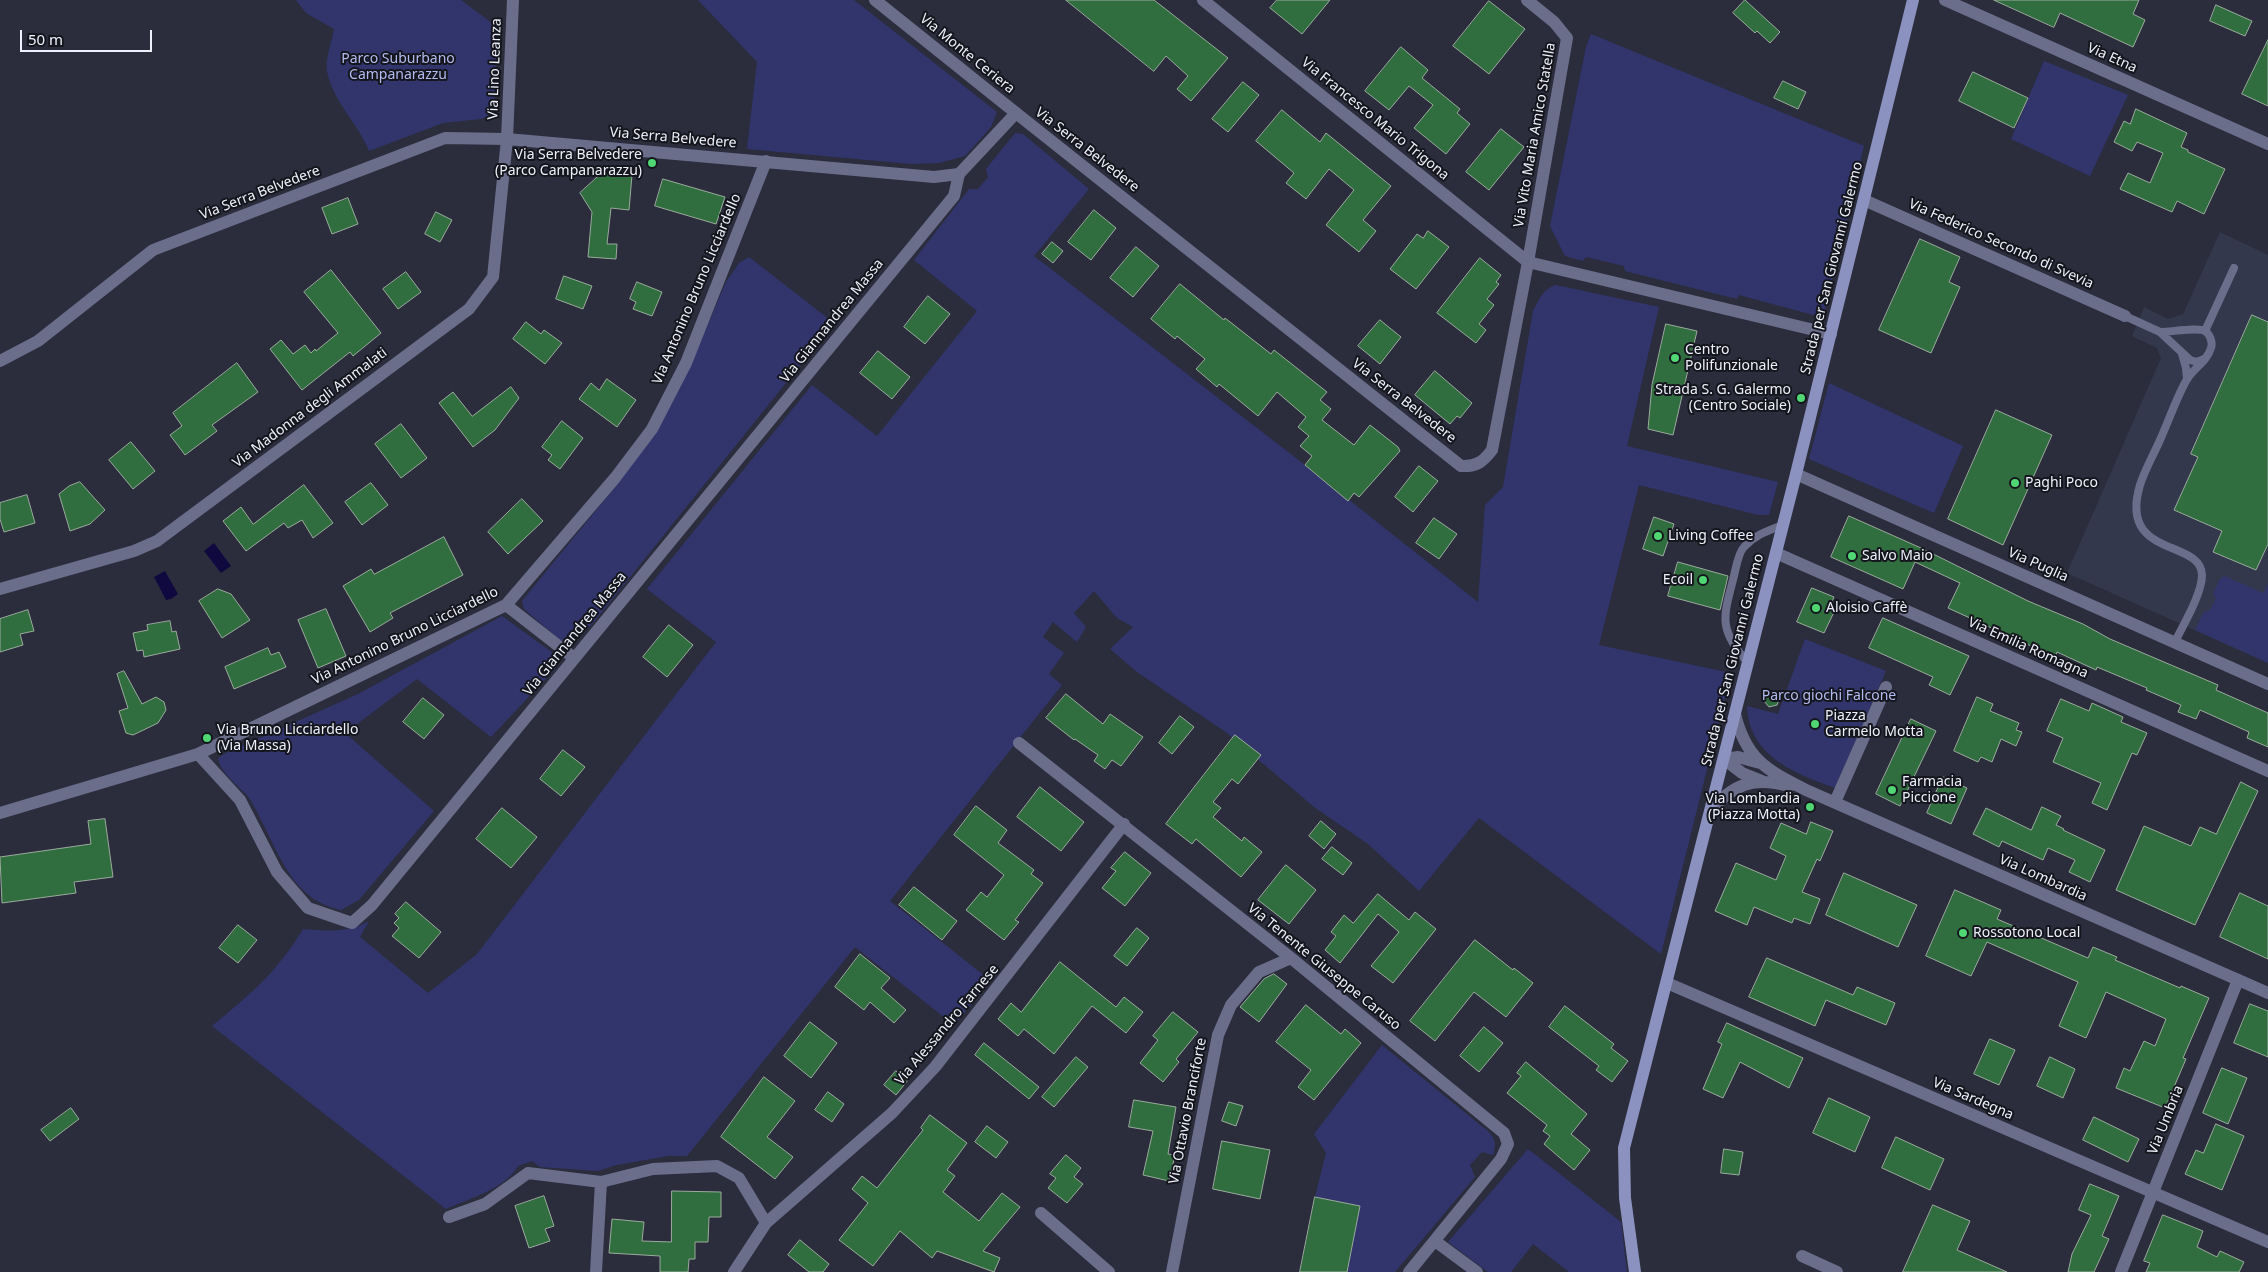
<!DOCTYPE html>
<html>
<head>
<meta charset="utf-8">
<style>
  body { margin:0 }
  #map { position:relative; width:2268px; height:1272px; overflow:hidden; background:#2b2d3d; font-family:"Noto Sans",sans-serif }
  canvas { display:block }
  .scale { position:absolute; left:20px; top:30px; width:132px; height:22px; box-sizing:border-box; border:2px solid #eef0fb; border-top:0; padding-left:6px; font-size:15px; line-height:18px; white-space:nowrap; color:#eef0fb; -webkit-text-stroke:4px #15161d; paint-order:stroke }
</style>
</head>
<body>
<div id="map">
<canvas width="2268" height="1272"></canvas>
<div class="scale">50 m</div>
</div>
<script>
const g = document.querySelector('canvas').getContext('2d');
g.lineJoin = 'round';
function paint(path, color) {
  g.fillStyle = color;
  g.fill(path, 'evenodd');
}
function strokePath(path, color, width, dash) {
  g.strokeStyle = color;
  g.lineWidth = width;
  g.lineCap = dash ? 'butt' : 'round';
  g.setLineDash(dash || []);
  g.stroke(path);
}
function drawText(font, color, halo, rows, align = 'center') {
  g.font = font + ' "Noto Sans",sans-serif';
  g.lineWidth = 4;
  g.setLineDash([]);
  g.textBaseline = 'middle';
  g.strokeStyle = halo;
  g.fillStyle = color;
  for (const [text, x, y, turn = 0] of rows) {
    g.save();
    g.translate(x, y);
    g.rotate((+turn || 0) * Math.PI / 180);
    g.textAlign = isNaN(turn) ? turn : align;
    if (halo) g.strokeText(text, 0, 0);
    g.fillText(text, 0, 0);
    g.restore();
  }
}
paint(new Path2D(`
  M2220 232 2268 255V639L2259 659 2067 573 2161 358 2157 348 2132 336 2144 307 2168 319 2183 314Z`), '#34384d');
paint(new Path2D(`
  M296 0H461L497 27 494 114 481 119 443 123 369 151C358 123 333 102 327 71 325 59 332 41 334 29L306 13Z
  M698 0H854L997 112 991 127 965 156 939 163 911 164 747 149 757 62Z
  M1591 34 1864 146 1824 313 1820 312 1817 316 1739 295 1737 299 1625 271 1624 266 1586 257 1583 261 1565 256 1550 226 1586 47Z
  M2044 61 2128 95 2090 176 2011 139Z
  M1015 133 1023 134 1089 189 1034 256 1305 465 1478 602 1485 505 1503 487 1533 311C1539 299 1543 289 1556 285L1659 307 1627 446 1778 482 1769 515H1758L1639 485 1599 645 1731 673 1661 954 1479 818 1419 891 1368 844 1314 807 1227 733 1137 672 1110 649 1133 627 1117 618 1094 591 1074 613 1086 627 1077 642 1053 622 1043 637 1064 653 1049 674 1062 685 890 901 991 981 954 1025 855 947 687 1156H668L617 1165 598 1171 540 1167 532 1161 518 1166C505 1189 470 1198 446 1209L212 1026C251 994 277 972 303 929 327 931 348 933 369 921L360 937 428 993 477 954 716 642 647 589 812 385 877 436 977 311 914 260 969 189H978L988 177 986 169Z
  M749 257 834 323 594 622 572 643 561 641 524 609 522 601 620 481 691 364 726 282 739 263Z
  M1829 383 1963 446 1934 513 1809 459Z
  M2224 576 2263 593 2268 584V663L2195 630 2203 613 2210 610 2216 599 2213 593 2220 579Z
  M502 616 557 656 555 669 491 737 417 679 345 733 434 811 359 900 341 910C294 900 282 860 262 822 258 814 254 805 249 798 239 785 222 775 218 759L222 755 358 694Z
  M1805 639 1886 671 1835 788C1794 773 1749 756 1747 706L1778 714Z
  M1382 1045 1489 1132C1496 1140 1496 1145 1493 1155L1482 1152 1470 1165 1475 1177 1395 1272H1347L1360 1206 1315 1197 1326 1153 1314 1134Z
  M1528 1149 1621 1222 1627 1272H1569L1533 1244 1511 1272H1488L1448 1242Z`), '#31356c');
paint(new Path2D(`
  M214 543 231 566 221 573 204 551Z
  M165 571 178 594 171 599 166 600 154 577Z`), '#0f0940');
const building = new Path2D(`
  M1066 0H1154L1228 58 1191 101 1177 89 1188 76 1166 56 1154 71Z
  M1277 0H1330L1302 34 1270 8Z
  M1745 0 1780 32 1770 43 1757 31 1755 33 1733 13Z
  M1994 0H2139L2133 14 2145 20 2133 47 2060 13 2054 27Z
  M1489 1 1525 29 1489 74 1453 46Z
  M2216 5 2252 21 2245 36 2210 21Z
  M2268 40V106L2242 94Z
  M1401 47 1428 70 1422 78 1460 109 1457 113 1470 124 1446 154 1414 128 1433 105 1409 86 1389 110 1365 91Z
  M1973 72 2028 98 2014 128 1959 101Z
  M1783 81 1806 92 1798 109 1774 98Z
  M1243 82 1259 95 1228 132 1212 119Z
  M2136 109 2187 133 2181 147 2188 150V152L2225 169 2204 214 2177 201 2172 212 2120 189 2128 173 2150 183 2163 153 2137 142 2132 151 2114 142 2124 121 2130 124Z
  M1282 110 1320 142 1326 133 1391 186 1363 220 1376 231 1359 252 1326 225 1354 190 1329 169 1306 199 1286 183 1294 173 1256 141Z
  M1501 129 1524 147 1489 190 1466 172Z
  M603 172 632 175 629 210 611 208 607 244H617L616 259 588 257 592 212 580 193Z
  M663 179 725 197 716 224 655 206Z
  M348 198 358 224 332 234 322 208Z
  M1094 210 1116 228 1091 260 1068 242Z
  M436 212 452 220 440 242 425 234Z
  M1428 231 1449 247 1416 289 1390 269 1417 234 1423 238Z
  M1920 239 1960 257 1949 282 1960 287 1931 353 1879 330Z
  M1052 242 1063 251 1053 263 1042 254Z
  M1136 247 1159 266 1133 297 1110 278Z
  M1480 258 1501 275 1496 282 1499 284 1487 299 1494 305 1479 324 1486 330 1476 343 1437 313Z
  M331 270 381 333 353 356 350 352 302 390 270 349 281 340 293 354 305 345 311 353 315 349 316 351 338 333 304 292Z
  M406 272 421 292 398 309 383 289Z
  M564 276 592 286 583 309 556 299Z
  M637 282 662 292 652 316 633 309 636 302 630 299Z
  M1180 284 1224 320 1225 318 1271 354 1274 350 1327 392 1320 400 1331 409 1322 420 1354 445 1370 425 1398 447 1400 451 1359 497 1354 493 1348 501 1305 465 1312 456 1300 446 1309 436 1298 427 1306 417 1277 392 1258 416 1219 384 1217 387 1196 369 1205 359 1177 336 1175 339 1151 319Z
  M928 296 950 314 925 344 904 327Z
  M2252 315 2268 322V544L2256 570 2213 552 2222 531 2174 510 2198 457 2191 454Z
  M1380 320 1401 337 1380 364 1358 346Z
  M526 322 541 334 544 330 562 343 545 364 513 339Z
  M1666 324 1697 331 1673 435 1648 429 1652 385Z
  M878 351 910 377 892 399 860 373Z
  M237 363 258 392 212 425 217 431 185 455 170 435 182 426 173 413Z
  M1435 371 1472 403 1460 418 1457 416 1450 424 1415 395Z
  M607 379 636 400 617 427 579 399 591 383 599 390Z
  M511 387 519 398 495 430 473 447 439 403 453 392 472 416Z
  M1996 410 2052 435 2003 545 1948 519Z
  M562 421 583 438 560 469 548 460 552 455 542 447Z
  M401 424 427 458 401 478 375 444Z
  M131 442 155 471 133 489 109 460Z
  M1419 466 1438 481 1413 512 1395 497Z
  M80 482 105 510 90 524 70 531 59 494 69 486Z
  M371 483 388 505 362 525 345 502Z
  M304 485 333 523 313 538 302 520 288 528 284 523 246 551 223 521 241 507 253 524Z
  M27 495 35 523 4 532 0 519V503Z
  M522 499 543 521 508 554 488 532Z
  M1849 516 1921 548 2028 601 2083 624 2110 639 2218 685 2216 690 2268 713V747L2247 738 2249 732 2200 710 2196 719 2178 712 2181 705 2146 690 2147 688 2097 667 2096 670 2057 652 2055 657 1948 608 1960 583 1915 562 1903 589 1831 557Z
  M1654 517 1674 524 1663 556 1643 549Z
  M1434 518 1457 534 1439 559 1416 543Z
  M444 537 463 575 390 613 393 618 370 632 343 586 371 569 374 574Z
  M1678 562 1728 576 1720 610 1668 596Z
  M1812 588 1834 597 1829 608 1835 610 1824 633 1797 622Z
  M218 589 231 594 250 620 222 638 199 601Z
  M326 609 346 656 318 668 298 620Z
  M28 610 34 631 20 634 23 645 0 652V619Z
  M1883 618 1969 656 1950 695 1929 685 1933 677 1869 648Z
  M170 621 172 632 176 631 180 649 144 657 143 650 137 651 133 633 148 630 147 625Z
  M669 625 693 645 667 677 643 657Z
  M268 648 271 655 279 652 286 667 234 689 225 667Z
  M124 671 142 704 156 697 164 702 166 710 158 723 133 735 126 733 119 711 128 708 117 674Z
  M1775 691 1780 697 1777 705 1769 707 1764 701 1767 693Z
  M1066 694 1103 724 1110 714 1143 737 1121 766 1112 760 1105 769 1094 761 1098 755 1075 739 1074 740 1046 718Z
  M1977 697 1993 704 1990 711 2019 723 2016 730 2022 732 2016 746 2001 739 1992 762 1981 757 1978 762 1954 751Z
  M423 698 444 715 424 739 403 722Z
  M2061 699 2089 711 2092 703 2123 717 2121 722 2147 733 2137 755 2132 753 2107 810 2092 803 2101 783 2053 762 2063 738 2047 731Z
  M1180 716 1194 727 1172 754 1159 743Z
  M1911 719 1936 731 1900 806 1876 794Z
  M1235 735 1261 755 1238 784 1232 779 1213 802 1221 808 1213 817 1242 841 1244 837 1262 852 1241 877 1196 839 1192 844 1166 824Z
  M563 750 585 767 561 796 540 779Z
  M1943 777 1967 788 1951 824 1927 813Z
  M2241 782 2258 791 2195 925 2116 890 2144 826 2191 846 2200 827 2216 834Z
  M1040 787 1084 822 1061 851 1017 817Z
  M976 806 1007 830 998 843 1034 870 1031 874 1043 883 1015 920 1019 922 1004 940 966 910 981 892 987 897 1004 875 954 835Z
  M2042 807 2061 816 2056 825 2064 829 2063 830 2105 850 2090 882 2069 872 2075 860 2048 848 2043 860 2002 841 1999 847 1973 834 1986 808 2031 830Z
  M502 808 537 837 511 868 476 839Z
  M105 819 113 877 74 882 76 893 2 903 0 857 91 844 88 821Z
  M1321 821 1336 834 1324 849 1309 836Z
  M1811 822 1833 831 1820 861 1817 859 1802 892 1820 899 1810 924 1794 918 1792 923 1754 907 1747 925 1715 911 1736 863 1776 880 1786 856 1770 848 1781 823 1806 834Z
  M1332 847 1352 863 1343 875 1322 859Z
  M1125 852 1151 873 1125 906 1102 888 1116 871 1111 868Z
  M1286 865 1316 890 1289 924 1258 900Z
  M1844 873 1917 905 1898 947 1826 915Z
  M914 887 957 921 942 940 899 905Z
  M1955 890 2001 910 1997 919 2088 958 2093 947 2117 957 2115 960 2180 988 2181 986 2209 998 2183 1058 2186 1059 2165 1108 2116 1088 2124 1068 2130 1071 2144 1041 2155 1046 2166 1019 2106 992 2086 1038 2059 1026 2078 982 1987 942 1971 976 1926 956Z
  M2240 893 2268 906V959L2220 937Z
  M1378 894 1409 920 1415 912 1436 929 1393 983 1371 966 1399 932 1378 914 1340 963 1325 950 1336 936 1331 932 1344 915 1353 923Z
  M406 902 441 932 419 958 392 936 399 928 394 923 399 918 395 914Z
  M238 925 257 940 238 963 219 948Z
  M1137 928 1149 938 1127 966 1114 956Z
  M1475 940 1513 970 1514 968 1533 983 1506 1017 1474 992 1435 1041 1410 1021Z
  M860 954 890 978 881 988 906 1010 894 1023 870 1002 864 1010 835 987Z
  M1767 958 1853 995 1857 987 1895 1003 1886 1025 1826 1000 1815 1026 1749 997Z
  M1060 962 1116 1007 1124 997 1143 1012 1126 1033 1092 1006 1054 1054 1024 1029 1018 1036 998 1019 1011 1003 1021 1012Z
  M1274 974 1287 984 1259 1022 1240 1007 1264 979Z
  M2250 1004 2268 1011V1057L2234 1043Z
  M1306 1005 1341 1034 1345 1029 1361 1043 1314 1100 1298 1087 1311 1070 1276 1042Z
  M1565 1006 1614 1044 1611 1048 1628 1061 1612 1082 1596 1070 1599 1066 1549 1027Z
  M1173 1012 1198 1032 1176 1059 1179 1062 1163 1082 1140 1063 1158 1040 1153 1036Z
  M810 1022 837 1043 811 1078 784 1056Z
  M1727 1023 1803 1058 1789 1088 1740 1062 1723 1098 1703 1089 1722 1044 1718 1042Z
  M1484 1027 1503 1043 1479 1072 1460 1056Z
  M1990 1039 2015 1050 1999 1085 1974 1074Z
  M984 1043 1039 1087 1029 1099 975 1055Z
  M1076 1057 1088 1067 1054 1107 1042 1097Z
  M2050 1057 2075 1069 2063 1098 2037 1086Z
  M1526 1062 1587 1114 1571 1134 1590 1150 1574 1170 1544 1144 1550 1136 1543 1131 1547 1125 1507 1093 1521 1076 1517 1073Z
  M2222 1068 2247 1078 2228 1124 2203 1113Z
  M896 1071 908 1080 896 1095 884 1085Z
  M764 1077 795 1101 767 1137 793 1157 775 1179 721 1137Z
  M828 1092 844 1104 832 1122 815 1110Z
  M1829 1098 1870 1117 1855 1152 1813 1133Z
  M1134 1100 1176 1107 1168 1154 1175 1155 1169 1181 1143 1175 1153 1131 1129 1127Z
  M1229 1102 1243 1106 1236 1126 1222 1121Z
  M71 1108 79 1119 50 1141 41 1130Z
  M930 1115 967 1143 947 1170 955 1176 943 1192 979 1221 1002 1193 1020 1207 983 1251 1000 1258 994 1272 937 1251 932 1258 900 1231 873 1266 839 1240 868 1203 852 1189 862 1176 877 1188 923 1130 921 1128Z
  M2094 1117 2139 1139 2128 1162 2083 1140Z
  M2216 1124 2244 1136 2222 1190 2185 1174 2196 1150 2203 1153Z
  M987 1126 1008 1142 996 1158 975 1142Z
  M1896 1137 1944 1159 1930 1190 1882 1168Z
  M1222 1141 1270 1150 1260 1199 1213 1189Z
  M1724 1149 1743 1152 1739 1175 1721 1173Z
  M1066 1155 1081 1168 1074 1177 1083 1184 1067 1203 1048 1188 1056 1178 1050 1174Z
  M2090 1184 2119 1196 2102 1236 2109 1239 2094 1272H2068L2072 1254 2091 1215 2079 1210Z
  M672 1191 721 1192V1217H709L708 1242H695V1259H689L688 1272H660V1256L609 1253 612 1219 644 1222 642 1241 671 1242Z
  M544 1196 554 1226 545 1229 550 1241 529 1248 515 1206Z
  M1315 1197 1360 1206 1347 1272H1300Z
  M1933 1205 1970 1221 1957 1250 2007 1272H1903Z
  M2163 1215 2203 1231 2197 1247 2217 1257 2220 1251 2244 1262 2239 1272H2146L2150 1263 2144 1261Z
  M800 1240 829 1264 823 1272H809L788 1255Z`);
paint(building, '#316e3f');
strokePath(building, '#9aab9c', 1);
strokePath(new Path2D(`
  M2125 316 2160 332 2190 360 2197 362 2204 359
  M2205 331 2234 268
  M2160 332C2171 332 2198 327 2205 331 2210 334 2213 343 2211 348 2207 362 2193 368 2186 381 2176 399 2169 420 2160 440 2154 454 2145 469 2140 485 2118 559 2201 538 2202 575 2202 594 2183 625 2175 642
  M2182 354 2186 368 2187 379
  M1748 663C1718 629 1723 618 1734 576 1736 568 1738 553 1744 547 1755 535 1767 531 1783 525`), '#6a6e8b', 8);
strokePath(new Path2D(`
  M875 0 1016 113
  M1203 0 1528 262 1567 38 1554 22 1527 0
  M1864 200 2125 316
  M0 361 38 341 153 250 445 138 507 139 513 0
  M1796 474 2268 684
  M1776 553 2268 771
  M506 605 574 658
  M1019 743 1291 958 1504 1133 1508 1144 1501 1159 1409 1272
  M198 754 240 800 277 872 308 908 352 923 372 905 954 196 959 174
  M1835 802 1886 687
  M0 813 198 754 506 605 615 478 652 429 686 363 766 161
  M1667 983 2268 1242
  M1041 1213 1109 1272
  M449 1217 485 1204 528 1173 601 1182 653 1169 717 1166 739 1178 766 1223
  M1435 1241 1477 1272
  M1802 1256 1837 1272
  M596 1272 601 1182
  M734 1272 766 1223 892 1113 935 1067 1124 824
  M1172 1272 1218 1035 1231 1005 1259 972 1291 958
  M2121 1272 2238 980`), '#6a6e8b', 12);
strokePath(new Path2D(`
  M1945 0 2268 144
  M0 589 134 551 157 541 469 309 493 277 507 139 934 177 959 174 1016 113 1461 466C1476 467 1483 462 1492 450L1528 262 1831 334
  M1735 714C1746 760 1767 770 1806 790L2268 993
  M1724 759 1742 773 1762 781
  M1724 759 1738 757 1760 763
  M1710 812C1732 784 1754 776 1789 786`), '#6a6e8b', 12);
strokePath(new Path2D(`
  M1635 1272 1625 1198 1624 1148 1796 474 1913 0`), '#8b92bf', 12);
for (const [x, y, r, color] of [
  [652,163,5,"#51d674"],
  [1675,358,5,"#51d674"],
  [1801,398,5,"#51d674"],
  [2015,483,5,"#51d674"],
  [1658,536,5,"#51d674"],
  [1852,556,5,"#51d674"],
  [1703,580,5,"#51d674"],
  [1816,608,5,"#51d674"],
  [1815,724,5,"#51d674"],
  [207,738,5,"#51d674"],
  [1892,790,5,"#51d674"],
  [1810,807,5,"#51d674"],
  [1963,933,5,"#51d674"]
]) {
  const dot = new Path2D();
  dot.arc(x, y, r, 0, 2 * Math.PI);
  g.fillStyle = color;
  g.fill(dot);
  strokePath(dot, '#15161d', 2);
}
drawText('14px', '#eef0fb', '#15161d', [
  ["Via Monte Ceriera",967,54,39],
  ["Via Etna",2112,58,24],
  ["Via Lino Leanza",495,69,-88],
  ["Via Francesco Mario Trigona",1375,119,39],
  ["Via Vito Maria Amico Statella",1535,135,-80],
  ["Via Serra Belvedere",673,138,5],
  ["Via Serra Belvedere",1087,150,38],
  ["Via Serra Belvedere",260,193,-21],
  ["Via Federico Secondo di Svevia",2001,244,24],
  ["Strada per San Giovanni Galermo",1832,268,-76],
  ["Via Antonino Bruno Licciardello",697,289,-67],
  ["Via Giannandrea Massa",832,321,-51],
  ["Via Serra Belvedere",1404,401,38],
  ["Via Madonna degli Ammalati",310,408,-37],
  ["Via Puglia",2038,565,24],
  ["Via Giannandrea Massa",575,634,-51],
  ["Via Antonino Bruno Licciardello",405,636,-26],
  ["Via Emilia Romagna",2028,648,24],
  ["Strada per San Giovanni Galermo",1733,660,-76],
  ["Via Lombardia",2043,878,24],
  ["Via Tenente Giuseppe Caruso",1324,967,39],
  ["Via Alessandro Farnese",947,1025,-50],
  ["Via Sardegna",1973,1099,23],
  ["Via Ottavio Branciforte",1188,1111,-79],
  ["Via Umbria",2166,1120,-68]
]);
drawText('14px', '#b3bcf1', '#15161d', [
  ["Parco Suburbano",398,59],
  ["Campanarazzu",398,75],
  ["Parco giochi Falcone",1829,696]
]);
drawText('14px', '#eef0fb', '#15161d', [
  ["Via Serra Belvedere",642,155,"right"],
  ["(Parco Campanarazzu)",642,171,"right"],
  ["Centro",1685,350],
  ["Polifunzionale",1685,366],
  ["Strada S. G. Galermo",1791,390,"right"],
  ["(Centro Sociale)",1791,406,"right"],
  ["Paghi Poco",2025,483],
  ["Living Coffee",1668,536],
  ["Salvo Maio",1862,556],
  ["Ecoil",1693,580,"right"],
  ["Aloisio Caffè",1826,608],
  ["Piazza",1825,716],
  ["Carmelo Motta",1825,732],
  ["Via Bruno Licciardello",217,730],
  ["(Via Massa)",217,746],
  ["Farmacia",1902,782],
  ["Piccione",1902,798],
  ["Via Lombardia",1800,799,"right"],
  ["(Piazza Motta)",1800,815,"right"],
  ["Rossotono Local",1973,933]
], 'left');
</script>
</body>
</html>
